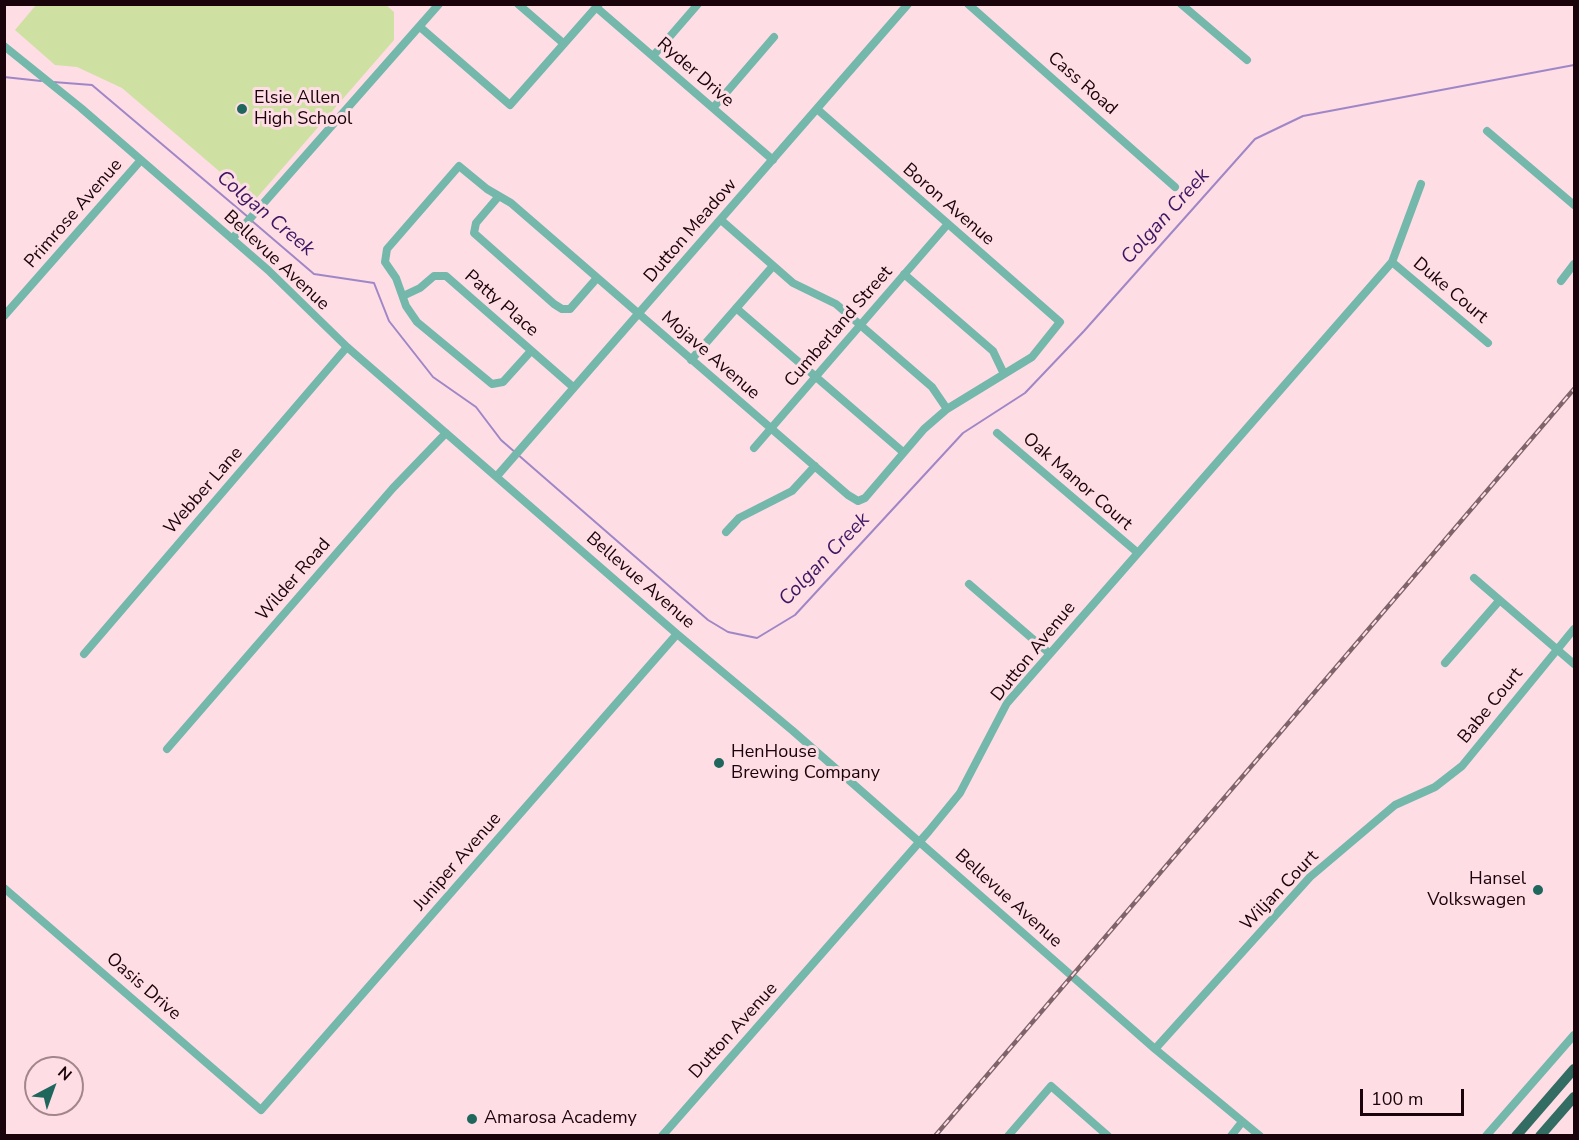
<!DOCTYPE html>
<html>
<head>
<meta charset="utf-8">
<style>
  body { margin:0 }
  #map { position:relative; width:1579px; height:1140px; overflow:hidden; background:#fedde5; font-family:"Nunito Sans",sans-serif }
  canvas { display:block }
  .frame { position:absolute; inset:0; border:6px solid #1a030a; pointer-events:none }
  .north { position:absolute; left:24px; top:1056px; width:60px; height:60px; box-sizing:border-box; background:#fedde5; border:2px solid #a3868d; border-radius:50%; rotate:41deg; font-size:16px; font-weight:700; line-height:24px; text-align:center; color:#1a030a }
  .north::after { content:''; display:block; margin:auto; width:21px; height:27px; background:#1f675d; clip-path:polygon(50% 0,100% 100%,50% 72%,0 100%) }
  .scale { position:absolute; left:1360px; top:1089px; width:104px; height:27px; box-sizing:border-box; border:3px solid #1a030a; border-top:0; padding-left:8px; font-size:18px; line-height:21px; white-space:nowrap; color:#1a030a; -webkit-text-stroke:4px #fedde5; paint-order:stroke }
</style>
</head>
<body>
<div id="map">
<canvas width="1579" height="1140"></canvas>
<div class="frame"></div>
<div class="north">N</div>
<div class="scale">100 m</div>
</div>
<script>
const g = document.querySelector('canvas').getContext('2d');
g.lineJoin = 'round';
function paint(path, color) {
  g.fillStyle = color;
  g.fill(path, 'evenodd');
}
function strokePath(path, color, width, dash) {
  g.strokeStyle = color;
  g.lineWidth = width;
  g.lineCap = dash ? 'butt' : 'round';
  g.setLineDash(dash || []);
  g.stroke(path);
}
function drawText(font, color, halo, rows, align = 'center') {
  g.font = font + ' "Nunito Sans",sans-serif';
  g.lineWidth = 6;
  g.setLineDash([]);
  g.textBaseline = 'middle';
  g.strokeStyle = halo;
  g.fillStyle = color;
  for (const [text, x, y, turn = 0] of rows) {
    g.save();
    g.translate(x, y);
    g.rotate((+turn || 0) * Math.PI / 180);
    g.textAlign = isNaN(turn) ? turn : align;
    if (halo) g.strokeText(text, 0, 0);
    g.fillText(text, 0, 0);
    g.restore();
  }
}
paint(new Path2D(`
  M36 5H386L394 12V40L254 201 122 88 77 67 55 65 15 30Z`), '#cee1a3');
strokePath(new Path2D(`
  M4 77 41 81
  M53 82 92 85 248 217
  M252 221 314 274 374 283 389 321 433 377 476 407 501 440 708 620 728 632 757 638 795 615 963 433 1025 393 1084 331 1255 139 1303 116 1574 65`), '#9f87c7', 2);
strokePath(new Path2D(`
  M518 4 563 43
  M968 4 1175 187
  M1181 4 1247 60
  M597 8 773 160
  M420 27 510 105 599 4
  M4 46 81 108 268 270 347 347 677 634 793 731 1155 1049 1260 1136
  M653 56 698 4
  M713 108 774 37
  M1487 131 1574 205
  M499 196 476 223 474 233 554 304 562 309H570L597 278
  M721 220 793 283 836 304 932 387 947 409
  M232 239 439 4
  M1392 262 1488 343
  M904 274 993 351 1004 374
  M1561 281 1574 264
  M403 296 420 288 434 276H446L573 387
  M736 308 903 452
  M4 316 141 160
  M531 351 503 382 492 384 417 322 406 306 396 278 385 262 387 249 459 166 487 189 511 203 848 495 858 501 865 498 924 429 947 409 1032 357 1060 322 817 109
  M691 360 773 266
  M997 433 1138 553
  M754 448 947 225
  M497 476 908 4
  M726 532 739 518 792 491 815 466
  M1474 578 1574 664
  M969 584 1049 653
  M84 654 347 347
  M1445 663 1499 601
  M167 749 393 488 446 433
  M4 888 261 1110 677 634
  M1155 1049 1310 877 1395 805 1435 787 1462 766 1574 629
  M662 1136 929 831 960 793 1007 703 1392 262 1421 184
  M1008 1136 1051 1086 1108 1136
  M1231 1136 1242 1122
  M1486 1136 1574 1035`), '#74b7ab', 8);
strokePath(new Path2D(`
  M1516 1136 1574 1069
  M1540 1136 1574 1097`), '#336c63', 10);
const rail = new Path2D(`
  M935 1136 1574 389`);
strokePath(rail, '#7f646b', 4.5);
strokePath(rail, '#fedde5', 2, [7]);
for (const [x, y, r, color] of [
  [242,109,6,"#1f675d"],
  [719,763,6,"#1f675d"],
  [1538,890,6,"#1f675d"],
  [472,1119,6,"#1f675d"]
]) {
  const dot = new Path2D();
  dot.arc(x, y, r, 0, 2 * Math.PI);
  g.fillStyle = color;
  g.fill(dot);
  strokePath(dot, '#fedde5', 2);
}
drawText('18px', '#1a030a', '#fedde5', [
  ["Ryder Drive",695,73,41],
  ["Cass Road",1082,84,41],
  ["Boron Avenue",948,205,41],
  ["Primrose Avenue",74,214,-49],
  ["Dutton Meadow",691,231,-49],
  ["Bellevue Avenue",276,261,43],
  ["Duke Court",1450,291,40],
  ["Patty Place",501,304,41],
  ["Cumberland Street",839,327,-49],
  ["Mojave Avenue",710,356,41],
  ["Oak Manor Court",1077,482,41],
  ["Webber Lane",204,491,-49],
  ["Wilder Road",294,580,-49],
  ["Bellevue Avenue",640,581,41],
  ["Dutton Avenue",1034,652,-51],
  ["Babe Court",1491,706,-51],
  ["Juniper Avenue",458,862,-49],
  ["Wiljan Court",1280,891,-46],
  ["Bellevue Avenue",1008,899,42],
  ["Oasis Drive",143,987,41],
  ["Dutton Avenue",734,1031,-48]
]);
drawText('18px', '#1a030a', '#fedde5', [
  ["Elsie Allen",254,99],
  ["High School",254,120],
  ["HenHouse",731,753],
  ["Brewing Company",731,774],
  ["Hansel",1526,880,"right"],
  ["Volkswagen",1526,901,"right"],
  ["Amarosa Academy",484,1119]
], 'left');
drawText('italic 20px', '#3c1663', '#fedde5', [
  ["Colgan Creek",265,214,40],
  ["Colgan Creek",1166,217,-48],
  ["Colgan Creek",825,560,-46]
]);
</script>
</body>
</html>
